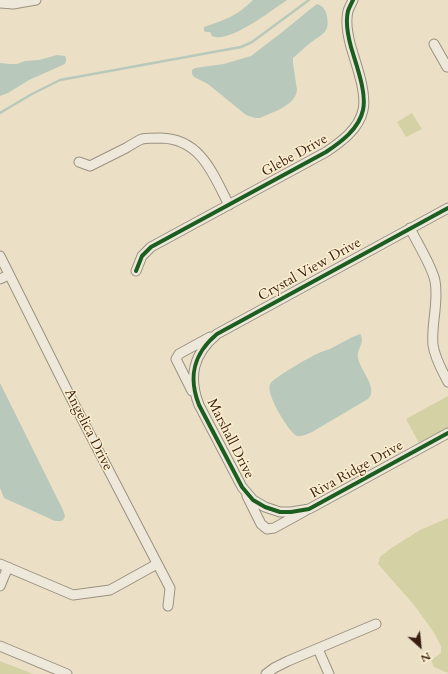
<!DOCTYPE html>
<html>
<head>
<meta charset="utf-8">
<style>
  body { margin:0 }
  #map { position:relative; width:448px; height:674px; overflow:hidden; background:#ebe0c5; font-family:Cardo,serif }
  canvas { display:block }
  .north { position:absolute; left:400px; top:626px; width:40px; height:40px; -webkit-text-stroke:3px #fcefd0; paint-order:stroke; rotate:153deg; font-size:11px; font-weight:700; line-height:16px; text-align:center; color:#391d11 }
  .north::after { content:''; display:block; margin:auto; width:14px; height:18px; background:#391d11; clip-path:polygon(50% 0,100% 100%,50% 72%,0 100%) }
</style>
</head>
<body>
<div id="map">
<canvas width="448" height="674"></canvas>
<div class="north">N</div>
</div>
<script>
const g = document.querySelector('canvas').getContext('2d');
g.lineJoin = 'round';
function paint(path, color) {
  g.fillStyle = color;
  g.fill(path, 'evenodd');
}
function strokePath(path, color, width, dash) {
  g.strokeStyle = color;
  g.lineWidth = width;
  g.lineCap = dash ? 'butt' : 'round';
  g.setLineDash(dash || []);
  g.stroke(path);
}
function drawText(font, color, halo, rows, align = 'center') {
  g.font = font + ' Cardo,serif';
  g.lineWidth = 3;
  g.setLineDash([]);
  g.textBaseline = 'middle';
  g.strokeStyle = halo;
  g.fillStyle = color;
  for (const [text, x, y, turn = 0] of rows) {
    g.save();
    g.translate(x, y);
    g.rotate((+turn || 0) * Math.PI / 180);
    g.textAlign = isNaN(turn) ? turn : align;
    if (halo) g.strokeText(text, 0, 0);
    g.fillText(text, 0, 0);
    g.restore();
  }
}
paint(new Path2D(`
  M412 113 422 129 406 137 397 122Z
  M448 396V433L421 447 406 419Z
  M448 518V673L434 667 431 660 441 653V646L433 631 414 605 378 564 380 557 390 549 420 530Z
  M0 661 33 674H0Z`), '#d4d1a5');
paint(new Path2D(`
  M253 0H287C272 10 229 44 212 36L210 32H206L204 31V27C225 20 237 16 253 0Z
  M317 4C323 6 326 10 327 16 330 33 322 34 310 43 304 48 299 53 293 58V63L297 90C295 106 273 112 260 118H255L246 115 208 84 194 77 192 74V70L195 68 224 64 251 56 281 33 313 7Z
  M57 55 65 56 66 58V61L65 64 29 80 8 93 0 96V63L10 64H17L25 61 39 60Z
  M360 334C366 342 356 350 358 358 360 370 379 389 368 399L312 432C307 434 302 437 297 436 289 433 265 393 270 384 273 378 313 355 321 352 324 351 327 350 330 349 340 344 349 338 360 334Z
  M0 383 63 510 65 516 63 520 61 521H55L4 498 0 488Z`), '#b8c8bb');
strokePath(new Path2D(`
  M0 113 32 94 60 80 241 47 252 42 309 0`), '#b8c8bb', 2.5);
const minor = new Path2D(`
  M0 3 13 4 36 0
  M434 44 447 67H448
  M79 162 90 166C102 160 114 154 126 148 131 145 137 141 142 139 148 138 155 138 161 138 201 139 213 174 229 205
  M448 208 217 334C193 354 188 377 199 405L242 487 253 500 265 507 280 512H291L309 509 448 433
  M410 228C417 243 432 266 435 281 439 302 431 324 433 345 435 359 442 370 448 382
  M0 256 70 396 170 588 168 606
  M136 271 142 256 151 247 326 152C341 142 359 129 363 110 367 93 356 64 351 47 348 36 345 23 348 11 349 8 351 4 353 0
  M0 279 9 275
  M192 391 176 359 179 354 210 337
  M247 496 261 524 267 529 274 528 305 511
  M0 564 73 595 110 590 157 564
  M0 586 8 567
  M0 646 67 674
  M318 649 329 674
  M266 674 274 668 288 661 376 624`);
strokePath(minor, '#9b9181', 11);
strokePath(minor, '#eee8da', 9);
strokePath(new Path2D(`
  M448 208 217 334C193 354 188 377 199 405L242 487 253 500 265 507 280 512H291L309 509 448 433
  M136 271 142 256 151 247 326 152C341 142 359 129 363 110 367 93 356 64 351 47 348 36 345 23 348 11 349 8 351 4 353 0`), '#1b5e20', 4);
drawText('14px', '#391d11', '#fcefd0', [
  ["Glebe Drive",295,156,-29],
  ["Crystal View Drive",310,270,-29],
  ["Angelica Drive",88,430,63],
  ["Marshall Drive",230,439,63],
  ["Riva Ridge Drive",357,470,-29]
]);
</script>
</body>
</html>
